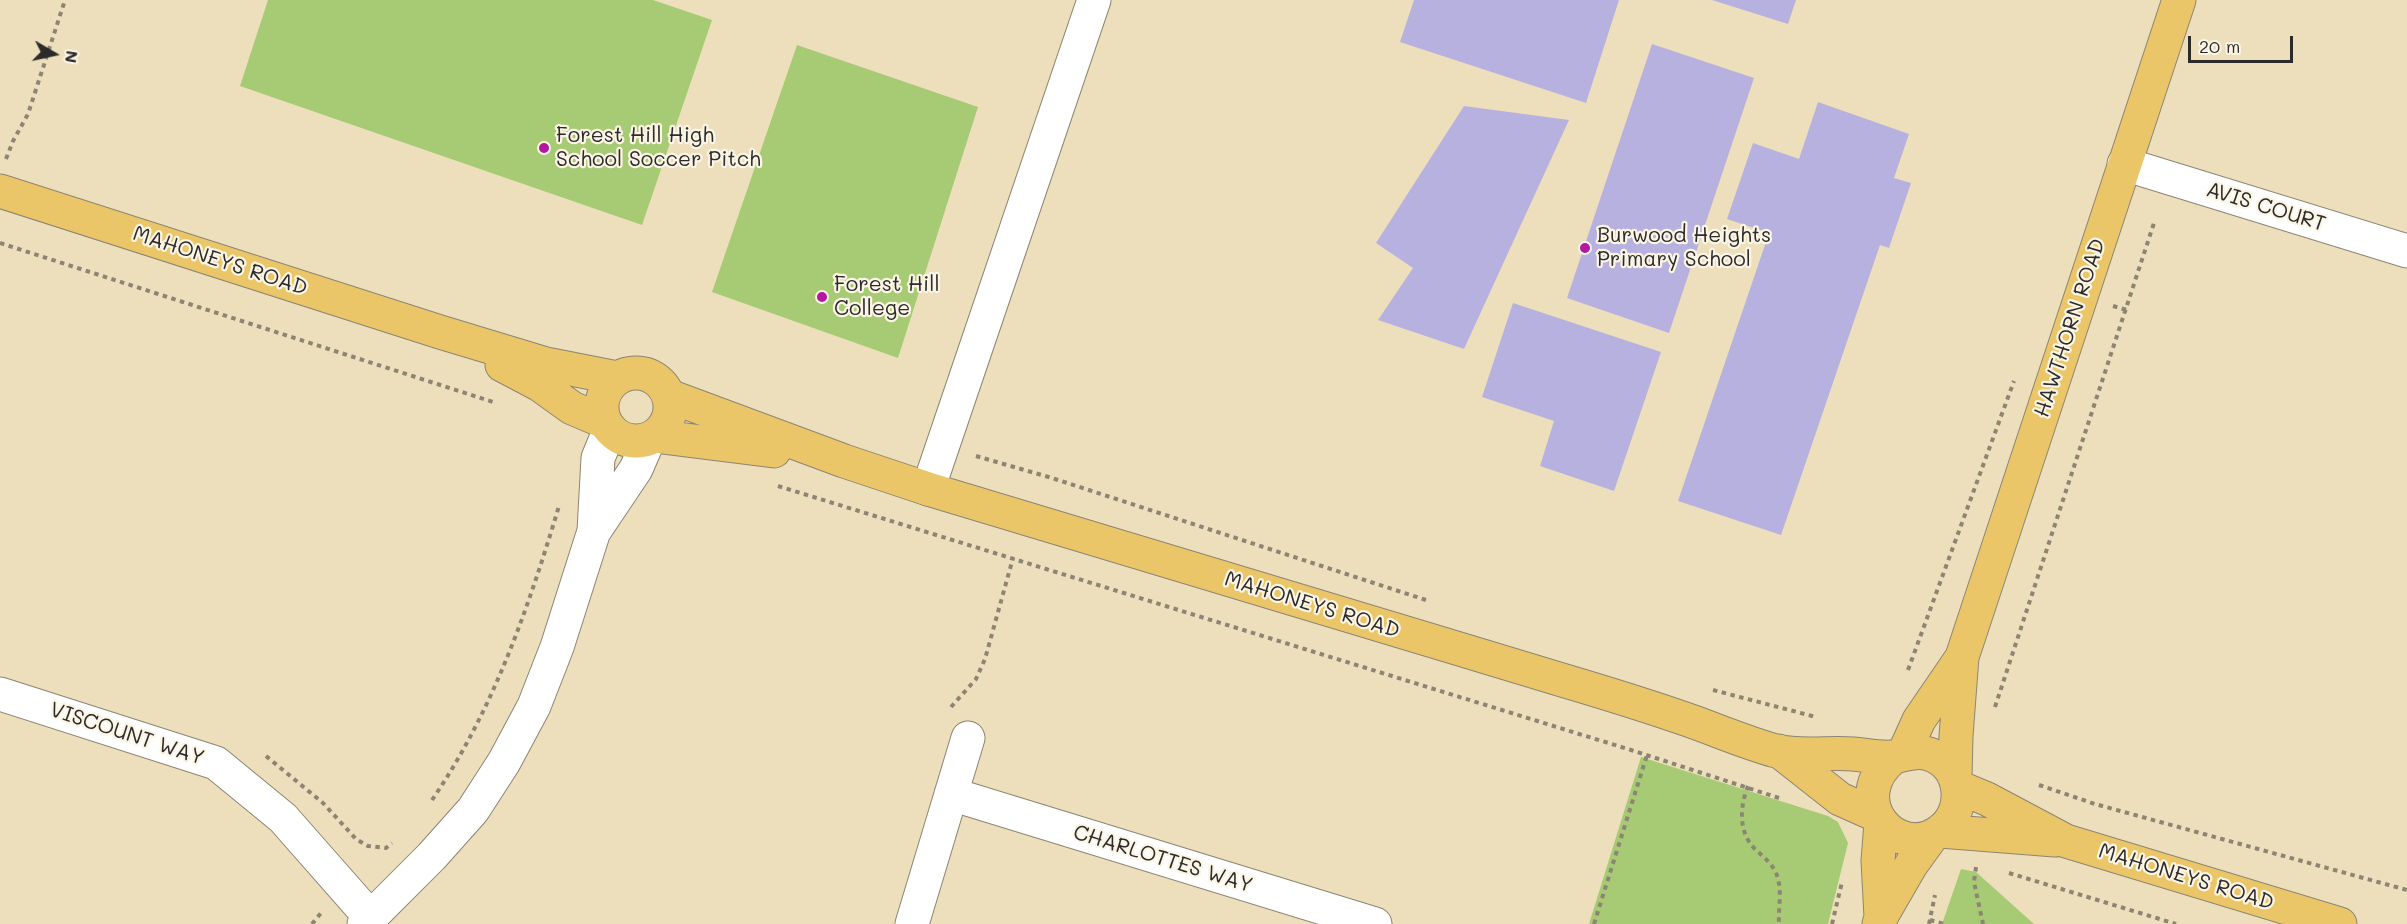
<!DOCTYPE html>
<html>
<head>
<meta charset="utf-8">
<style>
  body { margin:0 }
  #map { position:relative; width:2407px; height:924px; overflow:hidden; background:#eddfbc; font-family:Mali,sans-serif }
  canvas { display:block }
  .north { position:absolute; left:24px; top:24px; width:60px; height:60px; -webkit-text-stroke:4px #fcf5e5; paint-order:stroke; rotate:99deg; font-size:16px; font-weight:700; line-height:24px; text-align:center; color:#2b2b2b }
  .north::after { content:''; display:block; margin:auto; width:21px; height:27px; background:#2b2b2b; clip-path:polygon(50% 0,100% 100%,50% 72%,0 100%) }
  .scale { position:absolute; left:2188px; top:36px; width:105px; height:27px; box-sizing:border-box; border:3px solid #2b2b2b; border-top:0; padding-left:8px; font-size:18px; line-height:21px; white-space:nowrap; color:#2b2b2b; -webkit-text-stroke:4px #fcf5e5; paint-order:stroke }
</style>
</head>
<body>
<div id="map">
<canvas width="2407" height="924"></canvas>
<div class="north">N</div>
<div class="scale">20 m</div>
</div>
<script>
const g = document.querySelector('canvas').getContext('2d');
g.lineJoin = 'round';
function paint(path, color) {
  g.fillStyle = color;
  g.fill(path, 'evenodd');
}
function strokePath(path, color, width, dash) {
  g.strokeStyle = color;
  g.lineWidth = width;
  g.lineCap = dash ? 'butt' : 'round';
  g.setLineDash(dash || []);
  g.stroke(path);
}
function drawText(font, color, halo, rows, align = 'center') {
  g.font = font + ' Mali,sans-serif';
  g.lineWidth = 4.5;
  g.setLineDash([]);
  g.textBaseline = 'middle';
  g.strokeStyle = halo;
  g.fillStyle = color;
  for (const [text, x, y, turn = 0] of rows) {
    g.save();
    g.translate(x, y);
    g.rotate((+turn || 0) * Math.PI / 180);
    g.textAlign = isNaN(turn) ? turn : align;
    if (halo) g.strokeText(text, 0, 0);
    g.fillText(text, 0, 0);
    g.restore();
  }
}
paint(new Path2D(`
  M268 0H653L712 20 642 225 240 86Z
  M797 45 978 107 898 358 712 292Z
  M1641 757 1828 816 1838 822 1848 843 1828 924H1589Z
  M1961 869 1976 872 2034 924H1942Z`), '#a7ca74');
paint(new Path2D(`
  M1414 0H1619L1586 103 1400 42Z
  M1712 0H1796L1788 24Z
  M1652 44 1754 78 1669 333 1567 298Z
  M1818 102 1909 134 1894 178 1911 183 1889 248 1880 245 1781 535 1678 501 1769 233 1727 219 1753 143 1799 159Z
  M1464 106 1569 120 1464 349 1378 320 1413 268 1376 243Z
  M1513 303 1661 352 1614 491 1540 466 1554 421 1482 397Z`), '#b7b1e0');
const minor = new Path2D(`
  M2124 164 2407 251
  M928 489 1094 0
  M595 530 636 469 649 439
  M0 694 216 763 283 818 371 918
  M951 794 1375 924
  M364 924 432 856 473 810 504 762 534 706 557 647 594 531 598 458 610 429
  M912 924 968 738`);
const major = new Path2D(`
  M0 191 440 332 546 364 617 378
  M502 365 540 385 572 408 605 422
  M602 407a34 34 0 1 1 68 0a34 34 0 1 1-68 0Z
  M669 396 844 461 928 489C1140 553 1351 616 1562 680 1606 693 1648 706 1691 721 1719 731 1747 743 1776 751 1800 757 1829 752 1853 754 1866 755 1879 758 1892 757 1905 756 1915 749 1929 754 1963 765 1968 811 1940 831 1898 863 1841 800 1894 757
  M654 436 774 451
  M1779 751 1840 799 1876 815
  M1904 753 1919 720 1960 660
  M1955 778 1956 736 1962 657 2179 0
  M1958 787 1987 799 2066 841 2340 924
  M1940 831 2055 840
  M1881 917 1911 865 1932 836
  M1879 924 1881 917 1878 861 1881 822`);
strokePath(minor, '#8c8574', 35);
strokePath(major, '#8c8574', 35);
strokePath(new Path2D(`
  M6 159 13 141 28 114 65 0
  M0 243 493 402
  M2113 306 2127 310
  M976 456 1052 478 1429 601
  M778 486 1631 750 1779 798
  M1908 670 2014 381
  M1713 690 1816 717
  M951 707 976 679 985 659 1013 558
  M1995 707 2155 220
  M266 756 323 803 356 839 368 846 386 848 392 843
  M2039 785 2095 804 2407 890
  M1748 786C1740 806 1738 831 1754 848 1762 856 1771 862 1776 873 1783 889 1778 907 1779 924
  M432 800C493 711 528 609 559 506
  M1976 867 1974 882 1983 924
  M2009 873 2176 924
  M1930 920 1944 924
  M312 924 321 913
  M1594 924 1647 755
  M1832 924 1842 882
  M1929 924 1935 895`), '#8c8574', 4, [4.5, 4.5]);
strokePath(minor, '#fff', 33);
strokePath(major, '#ebc669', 33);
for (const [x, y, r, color] of [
  [544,148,6,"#b5179e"],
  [1585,248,6,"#b5179e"],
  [822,297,6,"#b5179e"]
]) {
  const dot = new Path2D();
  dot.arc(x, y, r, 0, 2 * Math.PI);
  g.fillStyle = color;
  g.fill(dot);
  strokePath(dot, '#fcf5e5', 2);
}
drawText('21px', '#2b2b2b', '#fcf5e5', [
  ["Forest Hill High",556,136],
  ["School Soccer Pitch",556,160],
  ["Burwood Heights",1597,236],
  ["Primary School",1597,260],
  ["Forest Hill",834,285],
  ["College",834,309]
], 'left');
drawText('21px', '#2b2b2b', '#fcf5e5', [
  ["AVIS COURT",2266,207,17],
  ["MAHONEYS ROAD",220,261,18],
  ["HAWTHORN ROAD",2070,328,-72],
  ["MAHONEYS ROAD",1312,605,17],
  ["VISCOUNT WAY",127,734,18],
  ["CHARLOTTES WAY",1163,859,17],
  ["MAHONEYS ROAD",2186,877,17]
]);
</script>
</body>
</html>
